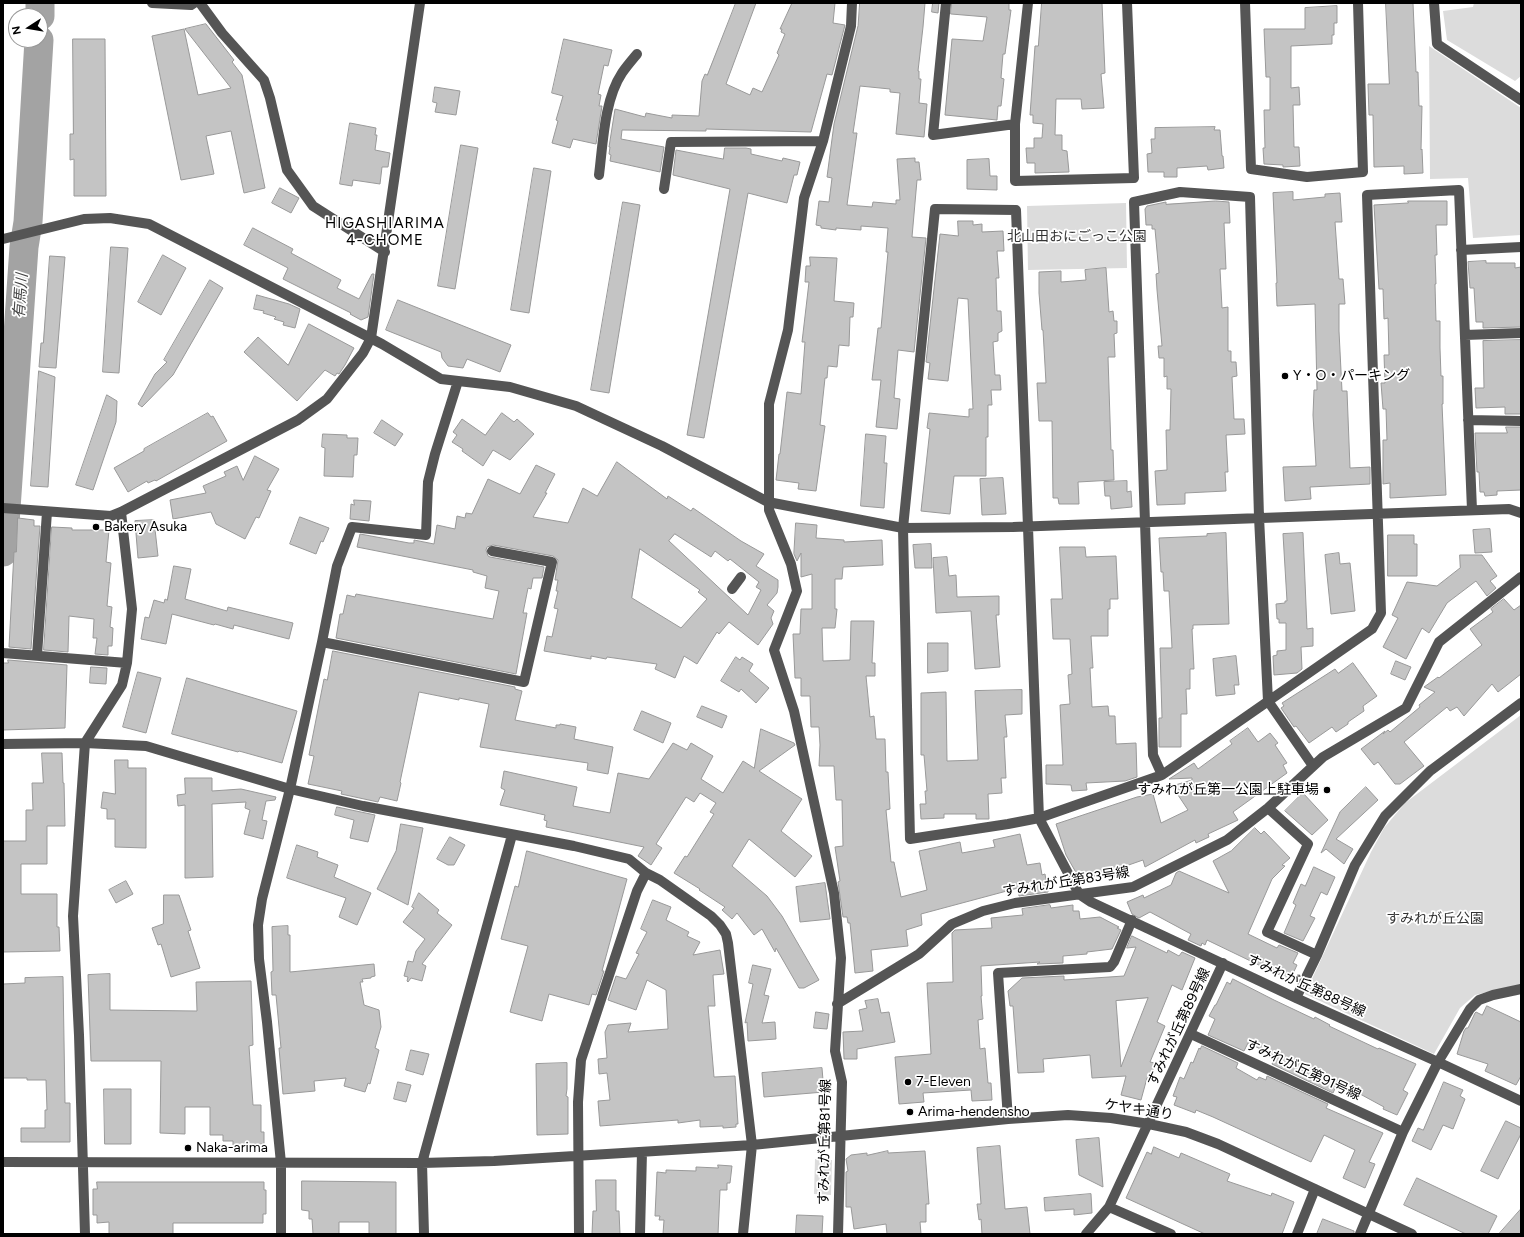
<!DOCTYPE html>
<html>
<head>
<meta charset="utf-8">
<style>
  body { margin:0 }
  #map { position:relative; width:1524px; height:1237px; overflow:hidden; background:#fff; font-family:Figtree,sans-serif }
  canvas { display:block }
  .frame { position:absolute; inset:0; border:4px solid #000; pointer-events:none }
  .north { position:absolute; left:8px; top:8px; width:40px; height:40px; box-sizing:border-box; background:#fff; border:1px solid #999; border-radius:50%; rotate:258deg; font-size:11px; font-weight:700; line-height:16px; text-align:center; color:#000 }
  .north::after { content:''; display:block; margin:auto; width:14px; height:18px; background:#000; clip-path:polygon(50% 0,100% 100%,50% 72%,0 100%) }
</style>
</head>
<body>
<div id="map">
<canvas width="1524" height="1237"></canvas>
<div class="frame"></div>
<div class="north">N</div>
</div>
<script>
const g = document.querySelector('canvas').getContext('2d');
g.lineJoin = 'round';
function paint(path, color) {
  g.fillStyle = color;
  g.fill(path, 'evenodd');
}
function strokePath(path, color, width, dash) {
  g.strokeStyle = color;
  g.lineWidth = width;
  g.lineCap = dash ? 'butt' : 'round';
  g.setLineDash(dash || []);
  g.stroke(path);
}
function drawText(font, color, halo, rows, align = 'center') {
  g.font = font + ' Figtree,"Noto Sans JP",sans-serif';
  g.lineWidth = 3.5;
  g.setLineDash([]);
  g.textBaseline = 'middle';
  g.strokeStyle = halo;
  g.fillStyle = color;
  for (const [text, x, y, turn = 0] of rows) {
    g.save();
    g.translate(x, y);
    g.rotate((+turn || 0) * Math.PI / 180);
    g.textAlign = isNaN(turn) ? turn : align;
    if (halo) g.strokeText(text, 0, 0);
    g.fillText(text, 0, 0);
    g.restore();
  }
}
paint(new Path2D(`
  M1474 3H1521V76L1515 81 1447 40 1443 11 1473 7Z
  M1429 46 1521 108V235L1473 238 1468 178 1430 179Z
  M1126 203 1127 268 1028 270 1027 206Z
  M1521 715V984L1475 995 1460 1008 1434 1054 1305 994 1371 852 1384 828 1405 803Z
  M815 1159 832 1160 831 1195 814 1194Z`), '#dcdcdc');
strokePath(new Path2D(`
  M40 16V3
  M3 552 24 247 28 222 39 40`), '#a3a3a3', 29);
const building = new Path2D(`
  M736 3H756L726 84 750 95 753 88 762 92 779 55 777 53 785 34 781 32 782 29H780L792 3H835L833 23 845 25 832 75 827 74 811 132 706 129V131L622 130 621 139 664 147 660 172 610 161 611 155 609 154 610 147H609L615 109 645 117 646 113 672 118V115L699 116 702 81 705 74 707 75Z
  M860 3H925L923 27 918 71H919V79H921L919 103 927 104 924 137 896 134 900 93 890 92V89L860 86 853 133H857L847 205 872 207 873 202 896 204V200H900L897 159 915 158V162H919L921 180H917L912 237 926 238 914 352 898 350 894 398 900 399 897 429 876 427 881 380H872L878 328H881L888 252H886L888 228 861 226V230L836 228V230L821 228V226L816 225 819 201 829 202 832 178 827 177 834 124 858 26Z
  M933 3H939L938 13 932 12Z
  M952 3H1009V10H1011L1005 54H1003L1001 78 1004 79 1001 106H998L997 120 945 115 952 39 983 41 987 17 951 14Z
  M1042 3H1102L1105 73 1101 74 1104 108 1082 109 1081 99H1056L1055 135H1062V150L1067 151 1069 172 1035 173V163H1027L1026 148H1034V138H1042L1043 124 1033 123V115H1030L1035 46H1038Z
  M1386 3H1413L1416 72H1418L1419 106H1422L1421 150 1422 149 1423 173 1404 174V166L1374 167 1373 115H1369L1368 84H1389Z
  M1337 6V23H1334V35H1332V44L1291 46V88L1299 87 1300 105H1293L1294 147H1299L1300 166 1283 167V165L1264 164 1263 148H1265L1264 110H1270V77H1266L1264 29H1305V8Z
  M206 24 234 60 232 62 242 75 265 188 244 193 231 131 206 136 214 174 181 180 152 36 184 29 198 95 231 88 185 29Z
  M73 39H105L106 196H74V159L70 160V134H73Z
  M564 39 612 50 608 66 604 65 598 94 601 95 599 106H602L596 144 573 139 570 148 552 143 558 121 556 120 563 96 552 93Z
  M435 87 460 91 456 115 435 112 437 103 433 102Z
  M350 123 376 128 375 135H377L375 150 390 153 388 167H382L380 184 353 180 352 186 340 184Z
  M1215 127 1214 130H1220L1222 156H1223L1224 168 1208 170 1207 166 1177 168V177H1164V172H1148L1147 154 1152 153 1151 139H1155V128Z
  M461 145 478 148 455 289 438 286Z
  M725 148H746L751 149V154L782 161 783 158 800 162 797 175H794L787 203 748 193 704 438 687 435 730 189 673 175 676 150 723 159Z
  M989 159 990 176H997V190L967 189V160Z
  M534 168 551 171 529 313 511 310Z
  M280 188 299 198 291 213 272 203Z
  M1293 192V200L1325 197V194L1340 193 1342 222H1335L1339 279H1343L1345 304H1339V331L1342 391H1347L1350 468 1370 467V484L1310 487 1311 499 1285 501 1283 467 1316 466 1313 415 1314 390H1317L1315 304 1277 306 1276 283H1277L1273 193Z
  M1216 201 1229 202 1230 223H1224L1226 269H1220L1222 308 1228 307V351H1231V362H1236L1237 376 1232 377 1234 419H1244L1245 434 1226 435 1228 472H1225L1226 491 1185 493V504L1157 505 1155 471 1167 470 1166 430H1170L1171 389H1167V376L1164 377V358H1159L1158 346H1162L1157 290 1156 274 1159 273 1155 229H1152V225H1146L1145 209 1147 206 1166 202V204Z
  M1408 201H1447V225H1436L1437 255H1435L1436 284H1435L1436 321H1440V348L1441 376H1443V404H1442L1446 495 1390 498V483L1383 484V440H1387L1386 409H1383L1381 383H1385L1384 355H1389L1388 318 1384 319 1383 289H1379L1374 205 1408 203Z
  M623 202 640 205 609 393 591 390Z
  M958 221H973V225L982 224V232L1003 231 1004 251H997L999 278H996L997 311H1001L1002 331 998 333V341L993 342 995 375H1000L1001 390H991L992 405H988V437H986V476H954L950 514 921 511 930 429 927 428 929 413 969 417V409H973L968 299 958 298 948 381 928 379 930 363 926 362 940 234 958 236Z
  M253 228 293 249 291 253 341 280 337 288 359 299 372 274H374L368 317 361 320 350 314 351 313 283 279 288 268 244 245Z
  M111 247 128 248 119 373 103 372Z
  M163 255 186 268 161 315 138 302Z
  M50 256 65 257 56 368 39 367 41 343H43Z
  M810 257 837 258 834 301 854 303 853 317H850L849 346 839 345 837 367 828 366 827 378H825L820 425 825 426 816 491 798 489 799 483 776 480 779 454H780L787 392 801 394 805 342H802L809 282H805L806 266H810Z
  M1486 261V263H1515V268L1521 267V327L1483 328V322H1476L1474 288H1470L1468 262Z
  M1106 268 1109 312 1113 311 1114 321H1117V333L1114 334 1115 357H1108L1111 450H1113L1114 480 1078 482 1079 504H1059L1058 498H1053L1052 421H1039L1037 383H1046L1043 330H1042L1039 293V272L1061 271V282L1086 280 1085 270Z
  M210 280 223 288 173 375 142 407 138 404 155 374 167 362 164 360Z
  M257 295 289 304 300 309 295 328 283 325 284 322 274 319 276 317 263 313 264 311 254 309Z
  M398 300 511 345 500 372 467 359 463 368 448 366 442 358 441 352 386 330Z
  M309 324 354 348 345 365 339 374 337 373 335 376 325 370 297 401 244 352 258 337 288 365Z
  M1521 340V414H1505V407L1476 408 1475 388H1484L1483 341Z
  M39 371 55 377 48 487 31 486Z
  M107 395 117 401 116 422 93 490 76 485Z
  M208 413 211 417 213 416 227 441 156 481 155 480 148 483 147 481 128 492 114 468 144 451V449Z
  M502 413 514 422 517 419 534 434 510 460 493 450 483 466 462 451 463 449 452 442 457 435 453 432 462 419 485 435Z
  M382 420 403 434 395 446 374 433Z
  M1506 427H1521V490L1497 491V495L1485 496 1484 492H1480L1479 472H1477L1475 433H1507Z
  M323 434 347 435V438H358L357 455H354L353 477 324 476 325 448 322 447Z
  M866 434 886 436 884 463H887L884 508 861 506Z
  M255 456 279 469 267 490 271 491 259 518 256 517 245 539 216 524 211 512 173 519 170 500 206 493 203 486 226 476 224 472 237 466 243 480Z
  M617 462 667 499 668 496 691 511 693 508 741 541 764 554 756 566 778 580V587L777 593 767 605 774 611 771 618 773 624 758 645 729 622 719 634 717 632 697 664 684 656 675 678 655 669 657 664 607 657 606 659 591 656V659L544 651 547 636 552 637 558 609 554 608 558 591H556L558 580H555L558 560 553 556 493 545 487 547 486 550 488 556 490 557 544 567 542 578H533L531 589 528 588 523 613H527L516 674 336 638 340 614H343L347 595 355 597 356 594 493 619 499 591 485 588 487 576 473 572V570L357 547 360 534 409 543H414V540L434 544 437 525 455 529 457 516 465 518 466 513 472 514 488 479 520 494 536 465 555 474 545 493H547L533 517 568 523 583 488 597 496ZM675 534 711 557 715 551 728 561 730 559 759 582 756 587 761 590 748 615 669 541ZM640 549 700 590 698 592 707 599 681 628 632 598Z
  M1003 478 1006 514 982 515 980 479Z
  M1127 481V492L1131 491 1132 507 1111 509 1110 496H1105L1104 482Z
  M354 500 371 501 369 521 350 519 351 504 354 505Z
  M300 517 329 528 323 542 321 541 316 554 290 544Z
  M18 518 34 520V526H40L31 649 9 647 14 552H16Z
  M154 520 158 556 138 558 135 521Z
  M796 523 817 525 816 538 844 540V542L882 540 883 565 843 567 842 579H835V609H837L835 628H822L823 661 850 660 851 621H874L872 663H875V676H866L870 717 874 716 876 739H885L886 772H888L890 809 886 810 891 862H894L901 897 927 890 919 851 960 842 962 853 995 847 993 840 1020 834 1027 865 1040 863 1042 875 1045 874 1048 892 1019 896 1018 888 921 914 922 925 906 930 908 946 871 950 873 971 855 973 850 923H848L847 917H843L838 882 840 881 835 847 843 846 842 800H836L834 766H819L820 745 819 727H811L810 696H801V678H795L793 634H800L801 609H812V574L801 577V553L797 561 794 554Z
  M52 527 72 528V530H109L106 562 111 563 107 606 112 607 110 627 113 628 112 646H108V655L95 654 97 638H93L94 619 69 616 68 652 44 650Z
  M1490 529 1492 552 1475 553 1473 530Z
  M1226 533 1229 624 1193 625V629H1192L1194 669H1190V689H1186L1187 714H1181V747H1159V718H1162L1160 648H1172L1169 591H1164L1163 572H1161L1159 538 1207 536V534Z
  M1303 533 1307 629 1313 628V646L1301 647 1302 669 1297 673 1274 675 1273 656 1277 655V651L1286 650V623H1279V619H1277L1276 604 1285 603V601H1287L1283 534Z
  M1388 535H1414V544H1417V576H1388Z
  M931 544 932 568H915L913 545Z
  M1060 547H1085L1086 557 1116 556 1118 599H1110V609H1108V636H1091L1093 668H1090L1092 707 1108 706 1109 716H1115L1116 744 1136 743 1137 777 1125 781 1086 783 1087 790 1072 791 1071 785 1046 784V765H1063L1060 705 1070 704 1068 675 1072 674 1070 639H1053L1051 599H1062Z
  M1339 553 1340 564 1350 563 1355 611 1331 614 1325 555Z
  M1460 555H1482L1497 576 1490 581 1496 588 1487 596 1476 581 1447 603 1429 633 1422 628 1406 659 1383 647 1398 618 1392 615 1407 582 1437 586 1460 568Z
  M947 557 949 576 956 575 957 597 999 596V615H996L1000 667 975 669 971 611 936 613 933 558Z
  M174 566 191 569 185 599 227 611 228 607 293 623 289 639 234 625 233 629 215 624 214 625 172 614 166 644 141 639 145 617 149 618 154 600 164 603 165 599 167 600Z
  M1504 599 1514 610 1521 605V674L1498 692 1492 684 1464 716 1457 707 1450 711 1447 707 1404 742 1424 766 1400 784H1395L1378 762 1374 765 1361 749 1385 731 1383 734 1388 730 1390 732 1420 707 1419 705 1435 692 1424 687 1438 677 1439 678 1482 645 1470 629 1493 612 1491 609Z
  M928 643H948V671L928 673Z
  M333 651 515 687V689L522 691 515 720 556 728V725H560V724L576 727 574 739 613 747 608 774 587 770 588 763 480 747 489 704 459 698V700L419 692 400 782 401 783 397 801 380 797 378 802 341 794 342 791 308 784 314 756 309 755 324 679 327 680Z
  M1236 656 1239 685H1234L1235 694 1216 696 1213 659Z
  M736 657 740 660 742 657 753 664 749 671 769 688 756 703 741 689 739 692 721 681Z
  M8 660 67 665 65 728 3 730V663H8Z
  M1396 661 1411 667 1405 680 1391 674Z
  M1353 663 1377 696 1363 706 1364 711 1348 722V724L1336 732 1332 727 1309 743 1296 726 1294 727 1281 708 1284 706 1282 703 1335 669 1338 673Z
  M91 667 107 668 106 684 90 683Z
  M138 672 161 678 146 733 123 727Z
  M187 678 297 711 282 763 239 751 238 752 172 734Z
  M1022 690V714L1005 715 1007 737H1004L1006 778H1001L1002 793 988 794 989 819H976V814H944V818L921 819 920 804H926L925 791H927L924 755H921V693L946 692 947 761 978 760 975 691Z
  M702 706 727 716 722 728 697 717Z
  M642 711 671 723 663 743 634 730Z
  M1248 728 1258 742 1270 733 1278 743 1275 745 1287 763 1283 765 1287 773 1233 812 1238 820 1208 834 1209 837 1196 843 1195 840 1145 867 1143 860 1120 868 1122 875 1108 879 1105 870 1082 883 1066 855 1056 824 1137 797 1153 794 1161 823 1188 810 1172 786 1192 780V778L1169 779 1194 763 1198 769 1232 744 1230 741Z
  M761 729 794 743 795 745 759 771 802 799 781 831 812 856 795 877 749 839 732 866 767 896 782 916 819 980 804 988H799L776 948 775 952 762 929 754 935 737 913 732 919 722 910 725 907 699 890 700 889 674 873 685 856 687 857 714 814 710 812 716 803 700 793 694 802 686 797 656 844 662 848 651 865 638 856 644 847 546 827 547 821 544 820 545 815 500 805 505 790 501 788 504 771 577 787 573 806 610 813 618 773 649 779 673 743 687 750 691 743 713 756 701 779 723 793 743 761 754 768Z
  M42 753H62L63 783H64L65 826H47V864H21V894H57V927H59L60 951 3 952V841H26V810H33L32 783H43Z
  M115 760H128V768H146V848L115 847V819H107V809L101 808 103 792 115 794Z
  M185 778H212V791L241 789 276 797 275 800 266 801 262 820 267 821 263 839 244 834 250 810 245 808 246 802 212 804 213 877 185 878V805L178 806 177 795 185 794Z
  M1366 787 1378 800 1336 839 1353 849 1344 864 1326 849 1321 853 1340 812Z
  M1303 793 1328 820 1312 835 1285 811Z
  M337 807 375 815 368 842 350 838 354 820 335 815Z
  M401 824 423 828 408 905 377 889 396 851Z
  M1255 828 1261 834 1264 831 1290 858 1282 865 1285 866 1272 879 1248 934 1277 948 1279 945 1298 953 1293 963 1297 965 1290 980 1207 940 1205 945 1202 943 1201 946 1188 940 1191 934 1150 912 1139 918 1137 917 1132 914 1127 902 1143 895 1144 898 1171 885 1176 873 1179 871 1229 893 1213 861 1231 851Z
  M450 837 465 845 454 865H448L437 859Z
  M297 845 318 852 317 857 338 865 334 877 371 893 357 925 339 917 346 898 287 878Z
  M527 851 627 879 602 971H604L596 995 592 994 589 1005 549 994 542 1021 510 1012 528 946 501 939 515 886 518 887Z
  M1314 867 1335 877 1327 895 1321 892 1310 916 1315 918 1303 941 1284 933 1296 905 1293 903 1301 884 1305 886Z
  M126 881 133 894 116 903 109 890Z
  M825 883 830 919 800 922 796 887Z
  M419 893 439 910 437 913 452 925 422 964 426 966 422 981 411 978 408 982 407 981 408 977 404 976 408 961 413 962 416 951 425 939 403 922 414 908 412 907Z
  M164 895H179L191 930 188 931 200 968 171 977 161 944 158 945 152 928 163 924Z
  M653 900 671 907 666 920 689 932 687 936 700 942 693 955 720 950 724 974 713 975 715 1006H708L714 1077 735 1076 738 1124H736V1127L723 1128V1126L700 1127V1120L678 1123V1120L600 1126 598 1101 610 1100 607 1073 599 1074 598 1059 607 1058 605 1032 608 1025 631 1023 628 1032 668 1029 666 990 647 980 636 1010 608 1000 616 976 626 979 639 954 636 953 647 932 641 929Z
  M1050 905 1051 908 1073 905V911H1079L1080 919 1100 917 1119 927 1117 928 1121 930 1112 949 1087 952V954L1063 956V963L1037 964 1040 962 981 966 982 996H981L983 1019 978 1020 980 1049 985 1048 988 1083H991L992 1100 972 1101 971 1090 923 1093 924 1102 899 1104 895 1057 931 1054 927 983 953 982 952 933 955 930 992 928 991 918 1023 915 1022 909Z
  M288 926V935H290V972L374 964 375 976 371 977V978L362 979 363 982H360L364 1005 379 1010 381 1027 375 1048 379 1050 370 1084 368 1083 365 1092 344 1086 346 1078 314 1081 315 1091 283 1094 279 1048H281L276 995H272L271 972 273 971 272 927Z
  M1132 936 1167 953 1168 950 1179 956 1182 952 1195 958 1182 990 1172 985 1157 1022 1165 1026 1150 1062 1155 1063 1150 1079 1147 1078 1141 1100 1121 1095 1126 1076 1092 1078 1090 1055 1043 1059 1044 1072 1018 1073 1013 1006H1010L1008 991 1022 978 1064 976V980L1124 976 1136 947 1127 948ZM1148 998 1121 1067 1116 1001Z
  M753 965 771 969 764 995 769 996 762 1023 775 1022 776 1039 748 1041 747 1022 745 1023 753 984 749 983Z
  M110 974V1010L197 1011 196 982 251 981 253 1045 249 1046 253 1105H261V1132H264V1144L233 1145V1141H223V1135H210V1107H185V1134L160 1133 161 1061H91L88 975Z
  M63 977 65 1103H70V1142H21V1128H45V1110H47L46 1080H27V1078H3V984L25 983V978Z
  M1233 979 1274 1000 1314 1019 1315 1017 1330 1025 1329 1026 1378 1049 1379 1048 1416 1064 1403 1090 1408 1093 1397 1115 1383 1109 1384 1107 1338 1082 1333 1093 1272 1064 1275 1056 1248 1043 1244 1051 1208 1035 1215 1019 1209 1016 1215 1005H1216L1227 982 1230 984Z
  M878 999 881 1013 889 1012 895 1042 857 1049V1059H844L843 1032 863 1031 859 1010 867 1008 865 1001Z
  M1487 1006 1521 1022V1076L1516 1085 1485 1071 1488 1064 1457 1054 1464 1031 1466 1028H1468L1475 1013 1476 1012 1482 1015Z
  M816 1012 829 1014 827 1029 814 1028Z
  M1202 1046 1238 1063 1236 1068 1257 1080 1259 1077 1266 1080 1267 1076 1328 1104 1326 1108 1383 1133 1369 1162 1375 1164 1365 1188 1343 1178 1355 1150 1324 1135 1311 1162 1213 1117 1196 1110 1195 1113 1174 1105 1177 1097 1173 1096 1180 1077 1184 1079 1191 1062 1193 1063 1199 1048 1200 1049Z
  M411 1050 429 1054 423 1075 406 1070Z
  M567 1063V1089L566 1096 568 1097V1134L537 1135 536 1064Z
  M822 1068 824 1092 764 1097 762 1073Z
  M398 1082 411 1085 406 1102 394 1099Z
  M1444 1082 1463 1090 1460 1096 1465 1099 1453 1129 1443 1125 1431 1150 1412 1141 1418 1128 1423 1130Z
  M104 1089H131V1144H105Z
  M1506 1121 1521 1128V1134L1498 1179 1481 1171Z
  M1099 1138 1103 1187 1079 1175 1076 1140Z
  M1000 1146 1005 1209 1027 1207 1030 1234H982L981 1219 979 1220 977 1204H981L977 1148Z
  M1154 1147 1179 1158 1181 1153 1230 1174 1227 1181 1271 1196 1272 1193 1294 1202 1282 1234H1205L1126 1198 1147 1152 1151 1154Z
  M888 1151V1153L925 1151 929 1204H926V1222H920L921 1234H887L886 1224 854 1229 851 1207H846V1172L848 1171 846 1159 851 1155 867 1153V1155Z
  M718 1165 732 1166 730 1183H727V1190H720L718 1234H663L664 1220H659L660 1216H655L657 1172 666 1173V1170L696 1171V1167L718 1168Z
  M1417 1178 1497 1216 1488 1234H1466L1404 1205Z
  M596 1180H616V1211H619L620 1234H592L593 1211H596Z
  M302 1181 396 1182V1234H369V1222H339V1234H313L312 1219H309V1211L302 1210Z
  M97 1182H264V1190H266V1214H263V1223H173V1234H109V1222L97 1223V1215H93V1189H97Z
  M1091 1194 1092 1213 1074 1215V1209L1045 1211 1044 1198Z
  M1521 1209V1234H1499Z
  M797 1215 823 1216 822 1234H796Z
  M1323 1219 1354 1231V1234H1317Z`);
paint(building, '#c4c4c4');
strokePath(building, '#999', 1);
strokePath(new Path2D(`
  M152 3 191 5 194 3
  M200 3 222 33 264 80 270 98 287 170 313 206 385 252
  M946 3 933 135 1015 124
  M1028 3 1015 124V181L1134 178 1127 3
  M1245 3 1251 169 1307 177 1363 172 1358 3
  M1434 3 1437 44 1521 100
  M599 175C603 144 604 100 622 73 626 67 632 60 637 54
  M664 189 671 142 823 141
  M3 239 84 219 110 218 149 224 382 344 441 379 510 387 576 406 662 446 768 502 903 528 1013 527 1509 509 1521 513
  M1461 250 1521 247
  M1465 335 1521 333
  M1468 420 1521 421
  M3 508 111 516 121 512 298 420 327 399 363 353 371 338 420 3
  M1472 510 1459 190 1367 195 1381 613 1372 629 1162 775 1039 818 1008 824 910 839 903 528 935 209 1016 210 1039 818 1079 894 1091 902 1296 998 1438 1062 1521 1101
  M732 589 741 577
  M322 642 524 682 552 562 492 551
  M3 653 127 663
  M37 655 47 512
  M3 744 85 743 146 746 290 789 363 806 574 846 629 859 646 873 660 880 711 916 720 925 726 934 728 943 752 1145 743 1234
  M1162 775 1153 755 1134 202 1180 192 1250 197 1259 517 1268 701 1313 766
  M1268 808 1308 844 1267 932 1317 955
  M1296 998 1317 955 1355 865 1385 816 1430 771 1521 703
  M837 1004 919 954 952 924 983 911 1015 903 1133 887 1227 840 1268 808 1323 757 1406 708 1439 642 1521 577
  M1191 1034 1403 1132
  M1008 1119 998 973 1110 967 1114 962 1132 920
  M3 1162 422 1163 494 1161 752 1145 1008 1119 1068 1115 1111 1118 1149 1124 1186 1132 1218 1144 1412 1234
  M1109 1207 1171 1234
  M85 1234 79 1035 73 916 85 743 122 685 127 663 132 609 121 512
  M281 1234V1163L267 1022 259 959 258 925 262 899 290 789 322 642 337 566 352 527 426 535 428 482 435 454 458 381
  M424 1234 422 1163 512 835
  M579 1234 578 1102 581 1060 637 891 646 873
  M640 1234 642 1152
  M838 1234 842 1082 835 1051 841 958 834 893 794 711 774 650 797 591 791 564 769 510V404L788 330 804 198 823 141 851 26 852 3
  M1086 1234 1109 1207 1223 963
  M1297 1234 1315 1189
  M1360 1234 1403 1132 1438 1062 1470 1009 1479 1000 1493 995 1521 989`), '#555', 10);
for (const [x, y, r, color] of [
  [1285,376,4,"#000"],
  [96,527,4,"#000"],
  [1327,790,4,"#000"],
  [908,1082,4,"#000"],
  [910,1112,4,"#000"],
  [188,1148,4,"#000"]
]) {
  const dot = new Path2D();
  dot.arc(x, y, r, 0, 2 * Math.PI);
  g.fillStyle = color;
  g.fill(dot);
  strokePath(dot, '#fff', 1.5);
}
drawText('14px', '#333', '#fff', [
  ["北山田おにごっこ公園",1077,237],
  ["すみれが丘公園",1435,919]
]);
drawText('14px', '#000', '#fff', [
  ["Y・O・パーキング",1293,376],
  ["Bakery Asuka",104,527],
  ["すみれが丘第一公園上駐車場",1319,790,"right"],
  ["7-Eleven",916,1082],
  ["Arima-hendensho",918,1112],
  ["Naka-arima",196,1148]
], 'left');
drawText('14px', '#000', '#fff', [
  ["すみれが丘第83号線",1066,882,-9],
  ["すみれが丘第88号線",1306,986,25],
  ["すみれが丘第89号線",1179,1027,-65],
  ["すみれが丘第91号線",1303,1070,25],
  ["ケヤキ通り",1139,1110,9],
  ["すみれが丘第81号線",825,1142,-89]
]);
g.letterSpacing = '1px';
drawText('15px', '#000', '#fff', [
  ["HIGASHIARIMA",385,224],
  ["4-CHOME",385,241]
]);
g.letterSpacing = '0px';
drawText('italic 15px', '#444', '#fff', [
  ["有馬川",21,296,-86]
]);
</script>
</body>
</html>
